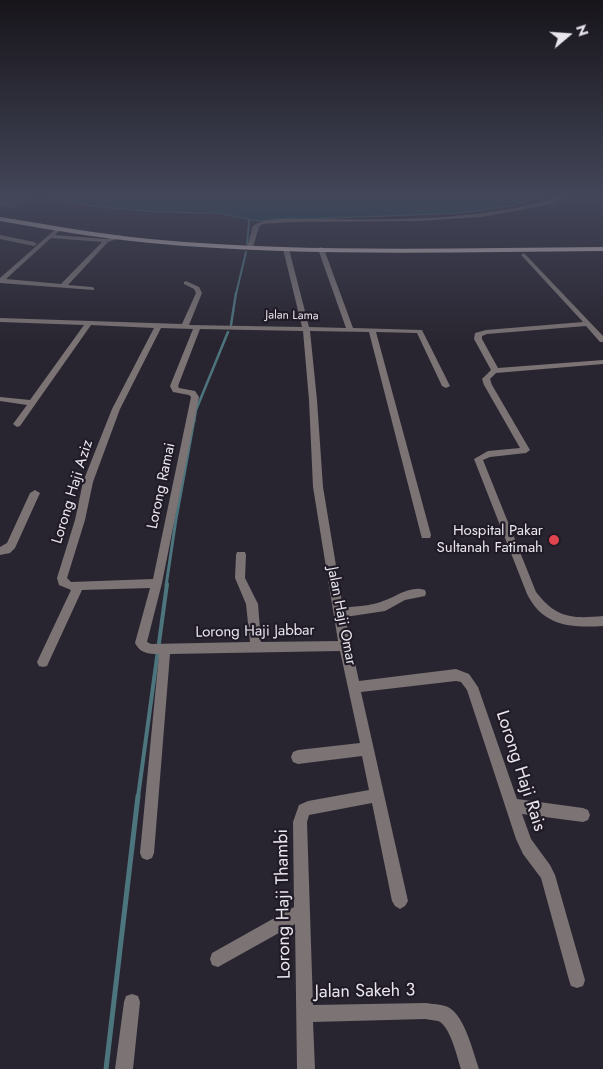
<!DOCTYPE html>
<html>
<head>
<meta charset="utf-8">
<style>
  body { margin:0 }
  #map { position:relative; width:603px; height:1069px; overflow:hidden; background:#292530; font-family:Jost,sans-serif }
  canvas { display:block }
  .north { position:absolute; left:543px; top:10px; width:50px; height:50px; -webkit-text-stroke:4px #201b26; paint-order:stroke; rotate:72deg; font-size:14px; font-weight:700; line-height:20px; text-align:center; color:#e8e5ed }
  .north::after { content:''; display:block; margin:auto; width:18px; height:22px; background:#e8e5ed; clip-path:polygon(50% 0,100% 100%,50% 72%,0 100%) }
</style>
</head>
<body>
<div id="map">
<canvas width="603" height="1069"></canvas>
<div class="north">N</div>
</div>
<script>
const g = document.querySelector('canvas').getContext('2d');
g.lineJoin = 'round';
function paint(path, color) {
  g.fillStyle = color;
  g.fill(path, 'evenodd');
}
function strokePath(path, color, width, dash) {
  g.strokeStyle = color;
  g.lineWidth = width;
  g.lineCap = dash ? 'butt' : 'round';
  g.setLineDash(dash || []);
  g.stroke(path);
}
function drawText(font, color, halo, rows, align = 'center') {
  g.font = font + ' Jost,sans-serif';
  g.lineWidth = 4.5;
  g.setLineDash([]);
  g.textBaseline = 'middle';
  g.strokeStyle = halo;
  g.fillStyle = color;
  for (const [text, x, y, turn = 0] of rows) {
    g.save();
    g.translate(x, y);
    g.rotate((+turn || 0) * Math.PI / 180);
    g.textAlign = isNaN(turn) ? turn : align;
    if (halo) g.strokeText(text, 0, 0);
    g.fillText(text, 0, 0);
    g.restore();
  }
}
const water = new Path2D(`
  M37 195H549L511 206 461 213 257 221 217 213 154 212 92 206Z`);
paint(water, '#0b454f');
strokePath(water, '#4d757e', 1);
strokePath(new Path2D(`
  M247 244 249 221
  M236 294 246 252`), '#4d757e', 2);
strokePath(new Path2D(`
  M231 325 236 293
  M194 422 196 410 228 332`), '#4d757e', 2.5);
strokePath(new Path2D(`
  M166 586 176 519 194 420`), '#4d757e', 3);
strokePath(new Path2D(`
  M138 797 167 584`), '#4d757e', 4);
strokePath(new Path2D(`
  M106 1069 138 796`), '#4d757e', 5);
paint(new Path2D(`
  M567 195H574L542 206 481 217 418 221 293 222 262 224 259 227 253 247 250 249 247 247 253 226C265 216 297 219 313 219 398 220 485 221 567 195Z
  M58 227 61 229 55 235 106 239 120 235 123 237 108 242 68 285 92 287 94 288V290L0 283V278ZM51 238 102 242 61 284 6 279Z
  M0 235 34 242 37 244 34 246 0 239Z
  M286 247 289 249 309 327 346 328 318 249 321 247 324 249 353 328 422 330 450 386 446 388 442 386 417 333 376 332 431 535 430 538H422L421 535 369 332 310 331 317 400 323 487 343 608C356 606 371 606 383 601 396 597 410 585 425 590L426 593 425 596 405 600 385 611 345 617 359 681 456 669 469 674 478 687 517 799 583 808 588 810 590 815 588 820 583 822 522 814 531 839 550 865 555 875 585 980 583 986 577 988 571 986 569 980 541 878 523 854 516 839 467 690 461 682 456 681 361 692 408 901 405 906 400 909 395 906 392 901 372 803 309 815 307 822 313 1005 425 1003C433 1004 440 1004 448 1007 465 1016 473 1052 479 1069H461C457 1057 450 1025 438 1021 434 1020 429 1020 425 1019L313 1022 315 1069H297L295 924 218 967 212 965 210 959 212 953 294 907 293 822 299 805 308 801 369 790 362 756 298 764 293 762 291 757 293 752 298 750 360 743 340 651 170 654 154 853 152 858 147 860 142 858 140 853 159 654C148 654 140 653 135 643L150 588 82 590 47 666 43 667 39 666 37 662 71 590 59 585 57 578 75 520 83 482 112 409 154 328 91 325 20 426 17 427 13 424 27 405 0 401V397L30 400 84 325 0 322V318L182 324 196 293 194 289 184 284V282L186 281 199 287 202 293 189 325 302 327 283 249ZM161 328 193 329 170 386 173 392 189 395 191 397 153 579 71 582 67 578 85 520 93 482 120 409ZM200 329 303 331 309 400 313 487 338 641 261 642 258 604 245 578 246 555 245 552H237L236 555 235 578 246 604 250 642 151 644 147 642 162 583 199 397 195 391 179 388 178 386Z
  M524 253 603 336V342H600L586 326 487 334 482 336V339L498 368 603 360V364L496 373 490 379 492 385 530 450 526 453 490 457 483 460 536 592C556 618 572 619 603 616V626C570 628 543 626 527 594L474 459 488 451 520 448 484 385 482 379 491 370 474 339 475 333 486 330 583 322 522 256 521 255Z
  M35 490 40 493 15 548 10 553 0 555V547L7 543 30 493Z
  M132 994 138 996 140 1002 133 1069H115L124 1002 126 996Z`), '#7b7374');
paint(new Path2D(`
  M0 217C50 225 99 234 150 239 300 253 452 248 603 247V251C452 252 300 257 150 243 99 238 50 230 0 221Z`), '#d1c1c1');
paint(new Path2D(`
  M0 195H35L14 208 0 206Z`), '#46414d');
paint(new Path2D(`
  M9 195H35L14 208Z`), '#39353e');
const sky = g.createLinearGradient(0, 0, 0, 344);
sky.addColorStop(0, '#17141a');
sky.addColorStop(0.57, '#434659');
sky.addColorStop(1, '#43465900');
g.fillStyle = sky;
g.fillRect(0, 0, 603, 344);
for (const [x, y, r, color] of [
  [554,540,6,"#e0444e"]
]) {
  const dot = new Path2D();
  dot.arc(x, y, r, 0, 2 * Math.PI);
  g.fillStyle = color;
  g.fill(dot);
  strokePath(dot, '#201b26', 2);
}
drawText('12px', '#e8e5ed', '#201b26', [
  ["Jalan Lama",292,316,1]
]);
drawText('15px', '#e8e5ed', '#201b26', [
  ["Lorong Ramai",162,486,-78],
  ["Lorong Haji Aziz",73,492,-73],
  ["Jalan Haji Omar",341,616,79],
  ["Lorong Haji Jabbar",255,632,-1]
]);
drawText('15px', '#e8e5ed', '#201b26', [
  ["Hospital Pakar",543,531],
  ["Sultanah Fatimah",543,548]
], 'right');
drawText('18px', '#e8e5ed', '#201b26', [
  ["Lorong Haji Rais",520,771,72],
  ["Lorong Haji Thambi",284,904,-91],
  ["Jalan Sakeh 3",365,992,-1]
]);
</script>
</body>
</html>
